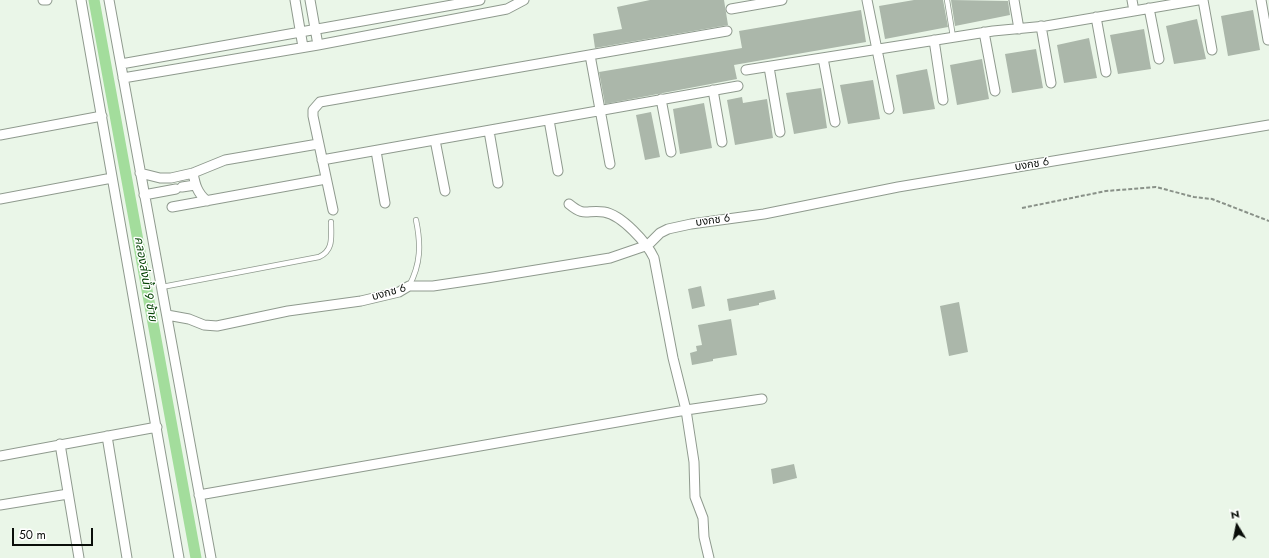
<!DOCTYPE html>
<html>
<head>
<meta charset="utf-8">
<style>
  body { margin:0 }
  #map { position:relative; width:1269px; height:558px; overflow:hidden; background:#eaf6e8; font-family:Jost,sans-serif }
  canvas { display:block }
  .north { position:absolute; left:1217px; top:506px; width:40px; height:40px; -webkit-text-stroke:3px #fff; paint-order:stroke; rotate:350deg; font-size:11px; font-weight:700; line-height:16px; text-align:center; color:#0a0e0a }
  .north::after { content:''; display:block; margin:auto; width:14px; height:18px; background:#0a0e0a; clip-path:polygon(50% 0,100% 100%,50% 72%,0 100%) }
  .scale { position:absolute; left:12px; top:528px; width:81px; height:18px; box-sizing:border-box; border:2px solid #0a0e0a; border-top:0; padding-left:5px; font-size:12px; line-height:14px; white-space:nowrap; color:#0a0e0a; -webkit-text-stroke:3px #fff; paint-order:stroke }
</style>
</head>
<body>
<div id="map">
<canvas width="1269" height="558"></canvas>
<div class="north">N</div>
<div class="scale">50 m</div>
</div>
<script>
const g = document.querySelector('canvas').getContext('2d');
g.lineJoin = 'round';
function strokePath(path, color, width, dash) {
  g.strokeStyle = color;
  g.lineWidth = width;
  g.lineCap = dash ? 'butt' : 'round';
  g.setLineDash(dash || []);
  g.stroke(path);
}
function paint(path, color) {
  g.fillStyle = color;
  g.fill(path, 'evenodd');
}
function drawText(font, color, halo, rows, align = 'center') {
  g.font = font + ' Jost,"Noto Sans Thai",sans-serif';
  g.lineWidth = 3;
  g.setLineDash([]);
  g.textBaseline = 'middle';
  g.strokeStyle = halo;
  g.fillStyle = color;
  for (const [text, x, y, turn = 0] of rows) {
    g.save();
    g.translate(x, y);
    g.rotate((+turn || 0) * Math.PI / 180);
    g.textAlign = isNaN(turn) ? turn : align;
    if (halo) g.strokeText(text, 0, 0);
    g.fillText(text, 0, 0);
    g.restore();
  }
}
strokePath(new Path2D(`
  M94 0 196 558`), '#a3dd9c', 11);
paint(new Path2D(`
  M650 0H724L728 25 595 48 593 34 622 29 617 7Z
  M914 0H943L948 27 885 39 879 6Z
  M951 0 1008 1 1010 15 955 26Z
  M861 10 866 42 734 65 737 79 605 104 599 72 742 48 739 31Z
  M1253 10 1260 50 1228 56 1221 16Z
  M1197 19 1206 59 1174 64 1166 26Z
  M1144 29 1151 69 1118 74 1110 35Z
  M1089 38 1097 78 1064 83 1057 45Z
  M1036 49 1043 88 1012 93 1005 54Z
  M982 59 989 99 957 105 950 65Z
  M927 69 935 109 903 114 896 75Z
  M873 80 880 119 848 124 840 85Z
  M821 88 827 128 794 134 786 93Z
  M742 97 743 103 767 99 773 138 735 145 727 100Z
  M704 103 712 148 680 154 673 109Z
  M651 112 660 157 645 160 636 115Z
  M701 286 705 306 692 309 688 289Z
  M774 290 776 299 759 303V305L729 311 727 299Z
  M959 302 968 352 949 356 940 306Z
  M731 319 737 355 713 359V361L692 365 690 353 697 351 696 346 702 345 698 325Z
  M794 464 797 478 773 484 771 469Z`), '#abb7aa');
const lane = new Path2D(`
  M947 0 953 37
  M409 286C421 264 421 244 416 220
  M162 287 319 257C334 250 331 237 331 222`);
const street = new Path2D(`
  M43 0H47
  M81 0 179 558
  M109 0 211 558
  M295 0 303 47
  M310 0 318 45
  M867 0 889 109
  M1014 0 1019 29
  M1132 0 1134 11
  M1203 0 1212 50
  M1261 0 1268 40
  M1149 8 1159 59
  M731 9 782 0
  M1096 17 1106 72
  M1041 26 1051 83
  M984 32 995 91
  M934 40 943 100
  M590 55 610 164
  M823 58 835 122
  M121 64 480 0
  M769 67 780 132
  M746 70 993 31 1046 26 1198 0
  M123 78 318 45 507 9 524 0
  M713 90 722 142
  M661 99 671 152
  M549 120 558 171
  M489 131 498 183
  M0 135 102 116
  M435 140 445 191
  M376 151 385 203
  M322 160 738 86
  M140 173 160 178H171L193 173 225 160 318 144
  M193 173C195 184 197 193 207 201
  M182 187 195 185
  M144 195 176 189
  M0 199 112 178
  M569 204C586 218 586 209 604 212 622 215 647 243 654 258L673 358 686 410 694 462 695 497 703 518 704 537 709 558
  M172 207 326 179
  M333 210 313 116V110L320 102 727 31
  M167 315 189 319 204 325 217 326 288 311 361 301 399 292 409 286H433L487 278 610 258 648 245 660 233 668 229 691 224 764 214 898 187 1269 125
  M107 436 127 558
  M60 444 79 558
  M0 456 157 427
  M199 495 686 410 762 399
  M0 505 68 494`);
strokePath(lane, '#8f9a8e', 6);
strokePath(street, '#8f9a8e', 11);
strokePath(new Path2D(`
  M1022 208 1106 191 1156 187 1194 197 1212 199 1269 221`), '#899188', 2, [4, 2]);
strokePath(lane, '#fff', 4.5);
strokePath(street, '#fff', 9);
drawText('11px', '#0a0e0a', '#fff', [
  ["บงกช 6",1032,165,-9],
  ["บงกช 6",713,221,-8],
  ["บงกช 6",389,293,-16]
]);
drawText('italic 12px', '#024101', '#fff', [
  ["คลองส่งน้ำ 9 ซ้าย",145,279,80]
]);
</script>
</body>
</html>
